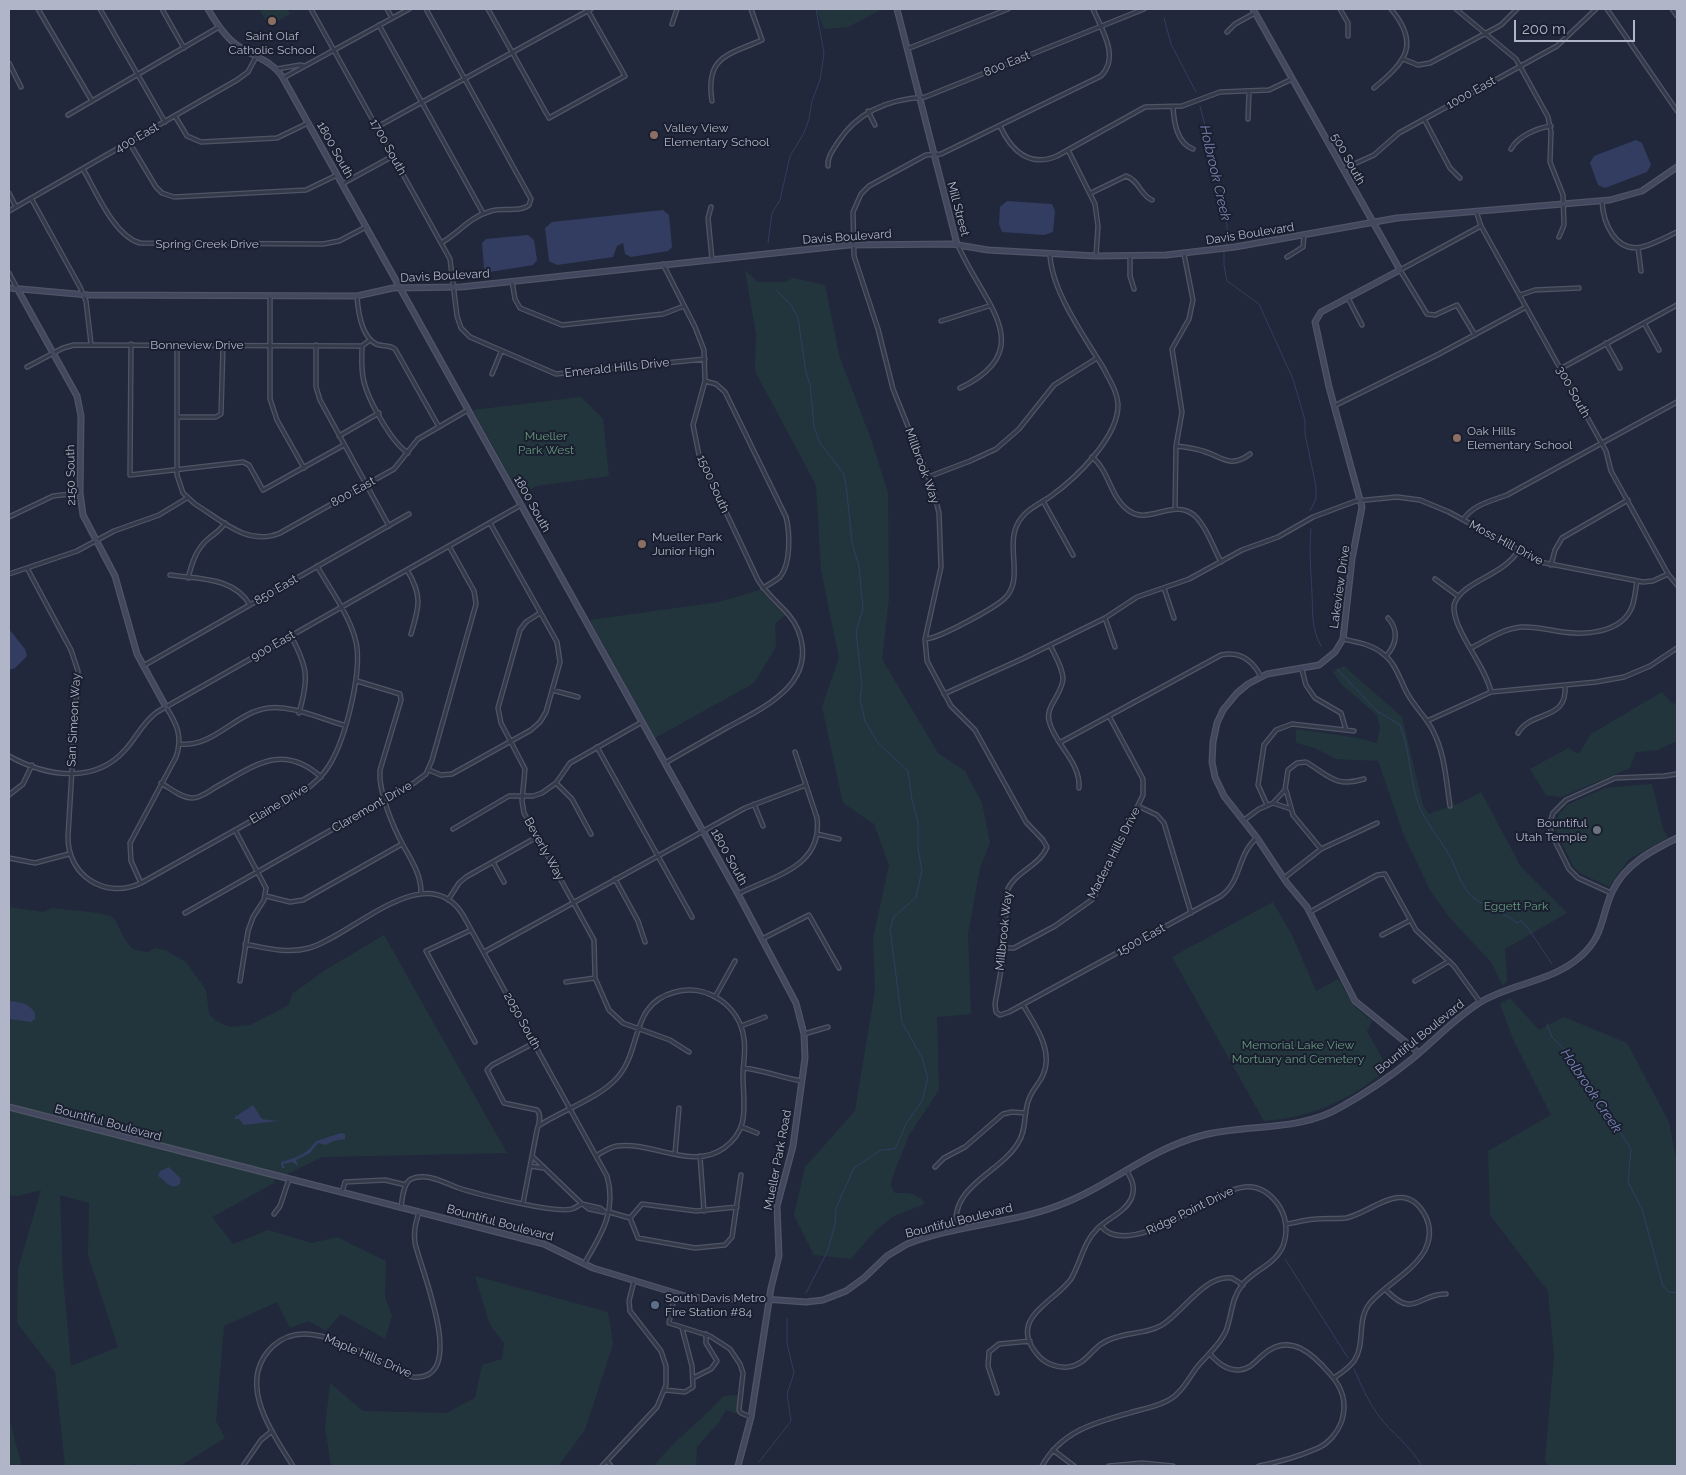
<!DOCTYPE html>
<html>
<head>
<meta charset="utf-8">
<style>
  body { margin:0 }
  #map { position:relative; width:1686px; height:1475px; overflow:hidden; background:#21283b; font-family:Raleway,sans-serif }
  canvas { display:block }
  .frame { position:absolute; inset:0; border:10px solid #b0b5c7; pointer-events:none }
  .scale { position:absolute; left:1514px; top:20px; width:121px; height:22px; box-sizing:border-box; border:2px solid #b0b5c7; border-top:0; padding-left:6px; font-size:15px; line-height:18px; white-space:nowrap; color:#b0b5c7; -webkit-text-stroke:4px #1a1f30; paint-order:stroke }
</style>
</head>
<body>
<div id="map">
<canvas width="1686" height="1475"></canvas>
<div class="frame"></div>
<div class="scale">200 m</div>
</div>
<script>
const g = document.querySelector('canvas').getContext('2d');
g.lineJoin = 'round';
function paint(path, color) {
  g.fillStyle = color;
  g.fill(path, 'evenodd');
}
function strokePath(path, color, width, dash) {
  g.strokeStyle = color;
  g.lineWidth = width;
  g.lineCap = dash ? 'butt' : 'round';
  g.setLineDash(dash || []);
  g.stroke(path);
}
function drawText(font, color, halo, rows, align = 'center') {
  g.font = font + ' Raleway,sans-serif';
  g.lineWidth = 4;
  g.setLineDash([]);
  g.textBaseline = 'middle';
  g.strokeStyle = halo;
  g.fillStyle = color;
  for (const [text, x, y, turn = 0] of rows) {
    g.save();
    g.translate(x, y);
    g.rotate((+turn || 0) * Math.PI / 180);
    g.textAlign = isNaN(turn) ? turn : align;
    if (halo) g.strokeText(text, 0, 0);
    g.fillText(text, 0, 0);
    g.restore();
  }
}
paint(new Path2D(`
  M259 9H287L290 14 269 26Z
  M816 9H882L848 27 824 29Z
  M745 270 758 282H785L793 278 825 285 839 355 872 442 888 493 889 598 882 659 938 753 965 771 982 803 990 843 980 868 968 934 971 1014 937 1017 939 1090 909 1135 892 1178 891 1186 895 1193C908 1193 918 1192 925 1204L894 1216 874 1232 851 1259 814 1255 794 1215 805 1167 855 1111 875 991 873 939 889 865 874 824 843 803 822 707 839 658 821 570 816 485 755 371 756 334Z
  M581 397 603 419 609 476 537 486 520 495 473 410Z
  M760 590 785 615 775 624 776 647 754 683 655 738 590 620 719 602Z
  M1344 666 1402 717 1423 805 1429 814 1462 802 1481 792 1521 867 1567 913 1505 949 1507 981 1503 986 1491 962 1449 917 1430 890 1403 833 1378 761 1336 759 1315 748 1296 743V729L1358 738 1377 743 1380 728 1377 715 1342 685 1333 672Z
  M1662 692 1671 703 1677 704V741L1658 750 1636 752 1630 768 1561 797 1546 795 1530 769 1568 748 1579 754 1591 734Z
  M1652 784 1663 829 1668 838 1629 859 1609 887 1580 873 1573 866 1556 830 1555 824 1559 814 1567 805 1605 788Z
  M1273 902 1293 937 1316 991 1338 979 1354 1006 1372 1021 1367 1031 1388 1069C1348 1100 1315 1117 1264 1121L1172 957Z
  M9 907 43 912 52 908 99 913 110 916 115 920 125 940 134 950 148 952 155 948 165 950 186 962 206 990 209 1013 216 1021 230 1027 250 1025 289 1005 292 994 327 969 384 935 507 1153 323 1157 274 1180V1183L212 1217 233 1244 268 1230 312 1243 337 1237 386 1261 385 1297 392 1316 385 1339 341 1314 326 1331 309 1321 290 1328 277 1302 224 1326 216 1421 225 1438 180 1466H142L132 1464 131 1466H65L55 1372 17 1323 18 1269 41 1190 17 1196 9 1195ZM60 1195 89 1203 88 1255 118 1347 71 1366 63 1277Z
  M1510 998 1539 1030 1564 1017 1627 1043 1669 1122 1677 1163V1466H1548L1545 1460 1554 1356 1548 1291 1490 1215 1488 1151 1551 1115 1513 1039 1500 1004Z
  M475 1276 608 1312 613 1344 585 1430 558 1466H331L325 1427 330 1383 363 1411 446 1413 475 1398 482 1365 502 1359 504 1343 490 1325Z
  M738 1395V1414L726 1410 719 1422 697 1447 696 1466H654C674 1440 702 1420 724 1396Z
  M9 1419 22 1466H9Z`), '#23353c');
paint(new Path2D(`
  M1636 140 1642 143 1651 165 1647 172 1605 188 1598 185 1590 163 1594 156Z
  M1007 201 1052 204 1055 211 1053 232 1044 235 1002 232 999 224 1000 207Z
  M663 210 669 215 672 247 668 251 631 257 625 254 623 243 617 246 613 257 557 265 549 261 545 228 552 222Z
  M528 235 534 240 537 260 533 265 490 272 484 268 482 243 486 239Z
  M9 629 25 649 27 656 15 668 9 670Z
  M9 1001C20 1002 29 1003 35 1013V1019L31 1022 9 1019Z
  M253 1105 262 1119 278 1121 244 1125 239 1119H235V1117Z
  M341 1133 345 1134V1139L333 1141 326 1145 318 1143 310 1153 296 1160 298 1166 292 1162 283 1164 285 1168H282L281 1162C297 1158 307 1154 316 1141Z
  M169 1167 181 1179 180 1184C170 1191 166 1181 158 1176L160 1171Z`), '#323d61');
strokePath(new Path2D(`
  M1164 18 1171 44 1196 92
  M1200 106C1207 134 1234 225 1226 247
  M768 243 772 213 780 200 790 156 804 133 809 119 812 101 820 80 824 53 816 9
  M1224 251V265L1227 281 1259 304 1293 379 1305 420V434L1316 486V499L1310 511
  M777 291 791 305 798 318 806 373 810 384 814 427 820 443 843 473 846 484 852 543 859 566 863 609 856 631 862 686 860 699 865 721 878 743 908 771 912 800 918 822V849L922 870 916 897 894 917 890 929 902 1022 922 1058 928 1078 922 1101 906 1124 895 1149 881 1150 854 1168 836 1208 835 1224 828 1250 806 1293
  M1311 529C1309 553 1311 570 1312 593 1313 613 1311 628 1321 646
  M1337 669 1377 711 1400 725C1410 749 1409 777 1418 803 1424 820 1440 839 1449 855 1458 870 1460 887 1474 898 1487 909 1504 912 1517 923L1521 921 1528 928 1552 964
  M1547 1024 1552 1037 1570 1055 1582 1080 1604 1108 1631 1149 1628 1182 1642 1209 1663 1286 1669 1292 1677 1293
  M1285 1259 1348 1358
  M1354 1369C1361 1385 1368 1401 1378 1415 1391 1433 1411 1446 1422 1466
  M759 1462 791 1421 787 1394 794 1373 787 1343V1319`), '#323d61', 1);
const street = new Path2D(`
  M38 9 92 101
  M100 9 165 122
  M162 9 184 48
  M311 9 450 259 457 316 461 328 470 337 556 374 705 359
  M387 9 392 18
  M426 9 531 199 529 205C520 213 502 207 491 211 469 217 459 233 441 243
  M488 9 549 118 625 76 587 9
  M1093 9C1102 30 1120 57 1101 76L941 154 926 155 869 186 861 194 853 212 854 256 878 329 893 389 933 489 939 513 941 567 925 639 927 661 951 706 975 730 1026 822 1043 840 1047 847C1040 866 1014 872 1007 891L1004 953 995 1004 996 1012 1000 1015 1009 1012 1221 896C1242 881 1237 854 1257 838
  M1340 9 1348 23V36
  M1456 9 1516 59 1548 117 1551 132 1550 162 1563 195 1564 225 1559 237
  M1607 9 1677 111
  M1672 9 1677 16
  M672 24 677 9
  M379 25 483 213
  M1227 32 1235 24 1255 13
  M907 49 1008 9
  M1403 59 1418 65 1430 63 1501 25 1517 9
  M9 63 21 87
  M277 69 300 65 304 66
  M283 78 409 9
  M1374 88C1405 62 1421 45 1391 9
  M712 101C705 56 728 55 762 40L751 9
  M1173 107C1174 123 1177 143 1193 149
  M868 111 875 125
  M68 115 219 27
  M175 116 187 136 201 142 277 138 308 123
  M1248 119 1249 92
  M1424 119 1450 168 1460 178
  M1000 126C1011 150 1029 168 1057 156L1145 107 1182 106 1220 92 1269 90 1292 79
  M377 127 591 9
  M129 142 156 187 162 193 174 197 306 190 337 175
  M1511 149C1518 136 1537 128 1551 126
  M1068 150 1095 204 1098 226 1096 256
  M828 166C827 157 833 150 838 142 858 111 889 99 925 97L1144 9
  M83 169C96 191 114 236 140 243L323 244 339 241 366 227
  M1343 169 1374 155 1399 133 1557 46 1596 9
  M342 184 393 156
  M9 193 16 207
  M1091 193 1126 176C1139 180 1140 195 1152 200
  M31 198 80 287 86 301 91 344
  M1602 201C1603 222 1615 253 1642 247 1654 244 1666 237 1677 232
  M711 207 708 218 712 259
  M9 211 237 80 248 72 256 57
  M1476 211 1481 226 1606 451 1611 471 1668 574 1677 585
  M958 245C981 301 1042 349 960 388
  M1638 248 1641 271
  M1130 257V276L1134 289
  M1287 257 1303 247 1304 235
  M663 264 695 327 704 350 705 381 693 425 699 455 758 580C770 600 790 610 798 630 819 683 765 707 728 727 707 739 686 751 665 763
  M9 273 18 290
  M512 281 515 299 520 308 562 325 663 314 684 306
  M1520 295 1535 290 1579 288
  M270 296V399L277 420 304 468
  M357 296C358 311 361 336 376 344 382 347 389 344 395 349L439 427
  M1348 298 1362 325
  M941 321 989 306
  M1644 323 1659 350
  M1475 335 1457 305 1435 315 1427 314 1400 270 1481 226
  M1606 343 1620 368
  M131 344 130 475 243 462 249 465 263 490 344 445
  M177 345V475L183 493 195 504C221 520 248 547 280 533L394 469 418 439 468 410
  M316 345V387L320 400 389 526
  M362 346C362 356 361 367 363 377 366 397 391 442 408 453
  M27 367 63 348 74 345 362 346 370 340
  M1560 369 1677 305
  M492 374 501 352
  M705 381 716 384 725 392 786 517C790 533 791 564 780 577 775 581 768 585 763 588
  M1334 406 1439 354 1526 307
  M177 417H216L221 414 223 345
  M339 436 379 413
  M1176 446C1185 447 1194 448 1203 451 1223 457 1230 469 1250 454
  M1092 457C1109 470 1110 497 1128 510 1148 526 1172 498 1194 515 1206 526 1213 547 1221 562
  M928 477 970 461 996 449 1019 429 1054 385 1097 358
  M1043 501 1073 555
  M1175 509 1176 446 1182 412 1172 349 1189 319 1193 300 1184 254
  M9 517 53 496 80 493
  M1463 520C1472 505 1491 501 1507 495L1677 402
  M1551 565 1555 550 1562 538 1628 500
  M27 568 71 650 78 671 68 836C67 876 106 900 141 883L301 793C313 785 323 776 330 764 346 737 364 667 355 638 348 613 330 589 317 566
  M407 570C423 596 419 607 411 634
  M9 574 77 551 114 531 159 515 187 498
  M170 575C199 579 234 577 250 605
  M188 578C192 563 196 549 208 539 215 533 220 531 225 523
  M1435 579 1458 596
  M1164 588 1174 618
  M540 613 526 622 520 630 498 708 501 723 525 769 522 801 524 813 594 940 595 978 609 1010 623 1023 670 1040 689 1052
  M1105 618 1115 647
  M291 636C308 668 309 678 299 713
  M925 639C938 639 995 608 1005 598 1024 580 1006 547 1017 525 1024 510 1038 505 1051 496 1076 478 1119 437 1118 404 1117 391 1110 381 1104 369 1085 337 1051 291 1050 254
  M1343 639C1356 642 1371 644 1382 653 1395 662 1399 677 1406 691 1413 705 1425 716 1432 729 1445 753 1446 780 1450 806
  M1050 645C1055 656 1062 666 1063 678 1063 694 1045 706 1049 721 1055 745 1081 762 1079 788
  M1471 648C1487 640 1502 629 1521 627 1535 626 1549 630 1563 632 1585 635 1618 633 1630 611 1635 603 1635 591 1637 581
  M1386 656C1397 644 1399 630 1388 618
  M143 666 409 514
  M1302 670 1306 685 1315 698 1341 713 1346 730
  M357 681 400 694 401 700 380 770C378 791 393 827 403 845 411 860 421 874 421 892
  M552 690 578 697
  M1491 692C1485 664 1452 630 1454 605 1461 581 1502 577 1518 551
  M944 694 1024 658 1105 618 1137 597 1189 579 1242 550 1278 537 1313 517 1356 501 1397 497 1420 500 1449 512 1540 562 1643 582 1653 581 1668 574
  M1427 721 1491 692 1596 682 1624 677 1650 666 1677 648
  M1518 733C1532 709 1568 722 1565 685
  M1061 742 1221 655C1240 651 1253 661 1261 677
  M180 744C213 748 236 712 268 708 293 705 321 719 344 725
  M597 747 692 917
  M9 756C45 776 94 785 125 750 137 737 142 723 157 712L521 505
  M429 770 441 775 452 774 531 730 540 722 546 712 560 662 557 642 490 523
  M161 783C170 788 181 798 192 798 201 798 209 791 216 787 254 766 282 742 321 777
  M556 783 572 799 591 834
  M1286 790 1293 815 1321 849
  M9 795 23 784 32 765
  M1273 803 1285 790 1288 770 1297 763 1306 762C1328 775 1335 788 1364 779
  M754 804 763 826
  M1267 805 1258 785 1264 745 1276 730 1292 724 1354 731
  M1138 806 1157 815 1164 823 1191 913
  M1244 820 1259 809 1273 803 1291 809
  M453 829 509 796H533L542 793 556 783 570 763 642 722
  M235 830 266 888 264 900 253 917 248 931 240 981
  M817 834 839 839
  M9 858 35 863 69 854
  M493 862 504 882
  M1284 878 1321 849 1377 823
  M615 879 638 921 645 942
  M141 883 131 861 130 843 176 757C183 737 177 724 166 707
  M1611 893 1578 878 1569 869 1551 833 1550 822 1553 813 1566 800 1615 778 1664 776 1677 774
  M738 894C772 876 823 868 817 818L795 752
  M266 896 290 902 303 900 402 844
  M448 900 459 883 466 877 537 837
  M1310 912 1377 875 1385 874 1416 930 1454 966 1480 1002
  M185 913 414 783 426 774 432 760 476 604 474 591 449 546
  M471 930 426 951 475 1042
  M1382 935 1409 921
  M762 939 809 915 839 968
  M245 944C266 948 288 954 309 948 352 936 426 856 463 915L607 1176C617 1211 601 1235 584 1264
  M1004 948H1014L1055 926 1093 899 1143 795V779L1109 716
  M484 952 745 808 806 785
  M1415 981 1449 961
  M566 982 595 978
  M715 997 735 961
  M741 1026 765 1017
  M804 1034 828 1027
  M743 1068C764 1070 782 1078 802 1081
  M540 1125C563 1110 599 1098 617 1078 643 1049 629 1004 675 992 707 983 740 1006 744 1039 746 1051 743 1064 743 1076 743 1104 751 1129 724 1148 692 1171 652 1141 617 1146 610 1147 603 1152 597 1155
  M742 1127 757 1133
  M675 1154 679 1108
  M532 1156 582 1204
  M700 1156 704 1211
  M530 1166 543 1168
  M935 1167 944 1158 965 1147 1003 1114 1012 1112 1026 1113
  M1127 1171C1132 1180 1136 1188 1131 1199 1125 1212 1107 1219 1097 1229 1083 1243 1081 1262 1071 1279 1055 1302 1007 1318 1037 1354 1044 1363 1056 1368 1068 1367 1084 1365 1089 1353 1101 1344 1110 1338 1119 1336 1129 1334 1141 1332 1152 1331 1162 1325 1183 1312 1205 1274 1232 1278L1243 1285
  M342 1192 345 1182 385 1180 406 1185
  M523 1203 537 1130C539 1124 542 1115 537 1110L504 1103 487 1070 492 1065 534 1043
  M584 1205 589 1209 603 1212
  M401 1208C402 1200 403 1183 411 1179 427 1172 445 1183 459 1188 477 1194 557 1214 572 1209 575 1208 579 1205 582 1204L600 1208 605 1212
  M609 1212 630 1218
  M274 1214 280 1206 289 1179
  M630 1218 638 1238 695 1248 725 1245 732 1237 741 1175
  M630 1218 642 1204 696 1211 737 1207
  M1286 1224C1296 1223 1306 1219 1316 1219 1326 1218 1336 1219 1346 1218 1372 1213 1405 1175 1426 1217 1431 1228 1430 1240 1425 1250 1412 1273 1386 1284 1370 1303 1356 1320 1366 1344 1354 1361 1349 1368 1341 1373 1334 1378
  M957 1229C948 1187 1000 1173 1018 1143 1027 1130 1023 1113 1029 1099 1032 1090 1039 1084 1043 1075 1054 1051 1035 1025 1023 1005
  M1386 1290C1414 1320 1419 1293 1446 1294
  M675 1293 669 1323 710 1336 730 1349 740 1364 743 1373 739 1410 741 1413 751 1417
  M1210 1354C1218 1363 1226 1370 1239 1370 1251 1369 1255 1361 1264 1354 1290 1332 1313 1354 1330 1374 1342 1387 1347 1403 1342 1420 1338 1432 1329 1443 1318 1448 1300 1456 1279 1462 1259 1466
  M693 1378 711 1369 717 1361 706 1343V1334
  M665 1390 685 1392 693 1387 692 1366 682 1328
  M997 1393 988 1366 989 1352 999 1344 1030 1341
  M1053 1450 1074 1466
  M607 1461 611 1466
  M243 1466 261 1440 272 1431
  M293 1466C272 1432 235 1382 273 1346 285 1335 299 1332 315 1335 348 1340 381 1366 413 1377 470 1382 420 1268 415 1243 413 1232 416 1222 419 1212
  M602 1466 657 1407 666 1385V1366L661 1351 630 1311 629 1301 634 1281
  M1042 1466C1063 1428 1101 1421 1140 1410 1151 1407 1162 1405 1172 1398 1184 1390 1189 1377 1198 1366 1208 1354 1219 1346 1226 1331 1232 1315 1231 1299 1242 1285 1254 1270 1275 1265 1283 1246 1288 1232 1287 1216 1277 1203 1256 1176 1234 1188 1210 1201 1186 1214 1122 1254 1101 1226
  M1109 1466 1142 1463 1173 1466`);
const secondary = new Path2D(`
  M208 9C216 23 225 37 238 46 254 57 273 61 283 78L738 894 796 1003 804 1034 805 1058 793 1146 777 1206 779 1256 771 1288 751 1417 738 1466
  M897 9 957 244
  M1253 9 1400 270 1321 312 1315 322 1329 387 1362 507 1352 559 1343 639 1335 652 1319 665 1267 674 1248 684 1237 693 1223 710 1217 723 1213 742 1212 762 1215 777 1224 796 1257 838 1287 883 1307 907 1355 1001 1419 1053
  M9 288 88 295 357 296 393 288 461 287 849 245 952 244 988 250 1096 256 1166 255 1235 247 1397 218 1610 200 1642 191 1677 167
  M18 290 77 396 81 416 80 493 83 515 115 576 137 654 166 707
  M9 1107 544 1244 593 1268 685 1296 709 1299H764L806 1302 823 1300 846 1291 864 1278 887 1256 907 1244C955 1225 1009 1224 1057 1206 1107 1188 1148 1150 1200 1136 1247 1123 1297 1133 1341 1107 1366 1093 1391 1076 1412 1059 1435 1040 1454 1019 1479 1003 1511 983 1553 982 1581 956 1604 936 1601 916 1612 892 1625 864 1651 851 1677 838`);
strokePath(street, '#505566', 5.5);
strokePath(secondary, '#505566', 7);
strokePath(street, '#353a4b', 3);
strokePath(secondary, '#43485e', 4.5);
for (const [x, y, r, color] of [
  [272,21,5,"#8d6e63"],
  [654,135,5,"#8d6e63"],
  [1457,438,5,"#8d6e63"],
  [642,544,5,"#8d6e63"],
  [1597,830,5,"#6b7280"],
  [655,1305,5,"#5c6f8a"]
]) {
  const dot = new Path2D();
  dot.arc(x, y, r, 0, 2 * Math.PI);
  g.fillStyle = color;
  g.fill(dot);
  strokePath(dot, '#1a1f30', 2);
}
drawText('12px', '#b0b5c7', '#1a1f30', [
  ["Saint Olaf",272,36,"center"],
  ["Catholic School",272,50,"center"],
  ["Valley View",664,128],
  ["Elementary School",664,142],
  ["Oak Hills",1467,431],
  ["Elementary School",1467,445],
  ["Mueller Park",652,537],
  ["Junior High",652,551],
  ["Bountiful",1587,823,"right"],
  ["Utah Temple",1587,837,"right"],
  ["South Davis Metro",665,1298],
  ["Fire Station #84",665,1312]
], 'left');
drawText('12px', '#b0b5c7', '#1a1f30', [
  ["800 East",1007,64,-22],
  ["1000 East",1471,93,-29],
  ["400 East",137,138,-30],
  ["1700 South",388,147,61],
  ["1800 South",335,150,61],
  ["500 South",1348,159,61],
  ["Mill Street",958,209,75],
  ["Davis Boulevard",1250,234,-9],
  ["Davis Boulevard",847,237,-4],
  ["Spring Creek Drive",207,244],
  ["Davis Boulevard",445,276,-3],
  ["Bonneview Drive",197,345],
  ["Emerald Hills Drive",617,368,-6],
  ["300 South",1573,392,61],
  ["Millbrook Way",922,466,70],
  ["2150 South",71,475,-91],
  ["1500 South",713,484,66],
  ["800 East",353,492,-29],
  ["1800 South",532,504,61],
  ["Moss Hill Drive",1506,543,28],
  ["Lakeview Drive",1340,587,-82],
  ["850 East",276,590,-30],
  ["900 East",273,646,-30],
  ["San Simeon Way",74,720,-87],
  ["Elaine Drive",279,804,-31],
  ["Claremont Drive",372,807,-30],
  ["Beverly Way",544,849,61],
  ["Madera Hills Drive",1114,853,-63],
  ["1800 South",729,857,61],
  ["Millbrook Way",1004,931,-84],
  ["1500 East",1141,940,-29],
  ["2050 South",522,1021,61],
  ["Bountiful Boulevard",1420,1037,-39],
  ["Bountiful Boulevard",108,1123,15],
  ["Mueller Park Road",778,1160,-79],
  ["Ridge Point Drive",1190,1211,-26],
  ["Bountiful Boulevard",959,1221,-14],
  ["Bountiful Boulevard",500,1223,15],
  ["Maple Hills Drive",368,1356,23]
]);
drawText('12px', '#66997b', '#1a1f30', [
  ["Mueller",546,436],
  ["Park West",546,450],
  ["Eggett Park",1516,906],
  ["Memorial Lake View",1298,1045],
  ["Mortuary and Cemetery",1298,1059]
]);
drawText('italic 14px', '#7785b1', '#1a1f30', [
  ["Holbrook Creek",1215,173,77],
  ["Holbrook Creek",1591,1091,56]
]);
</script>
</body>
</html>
